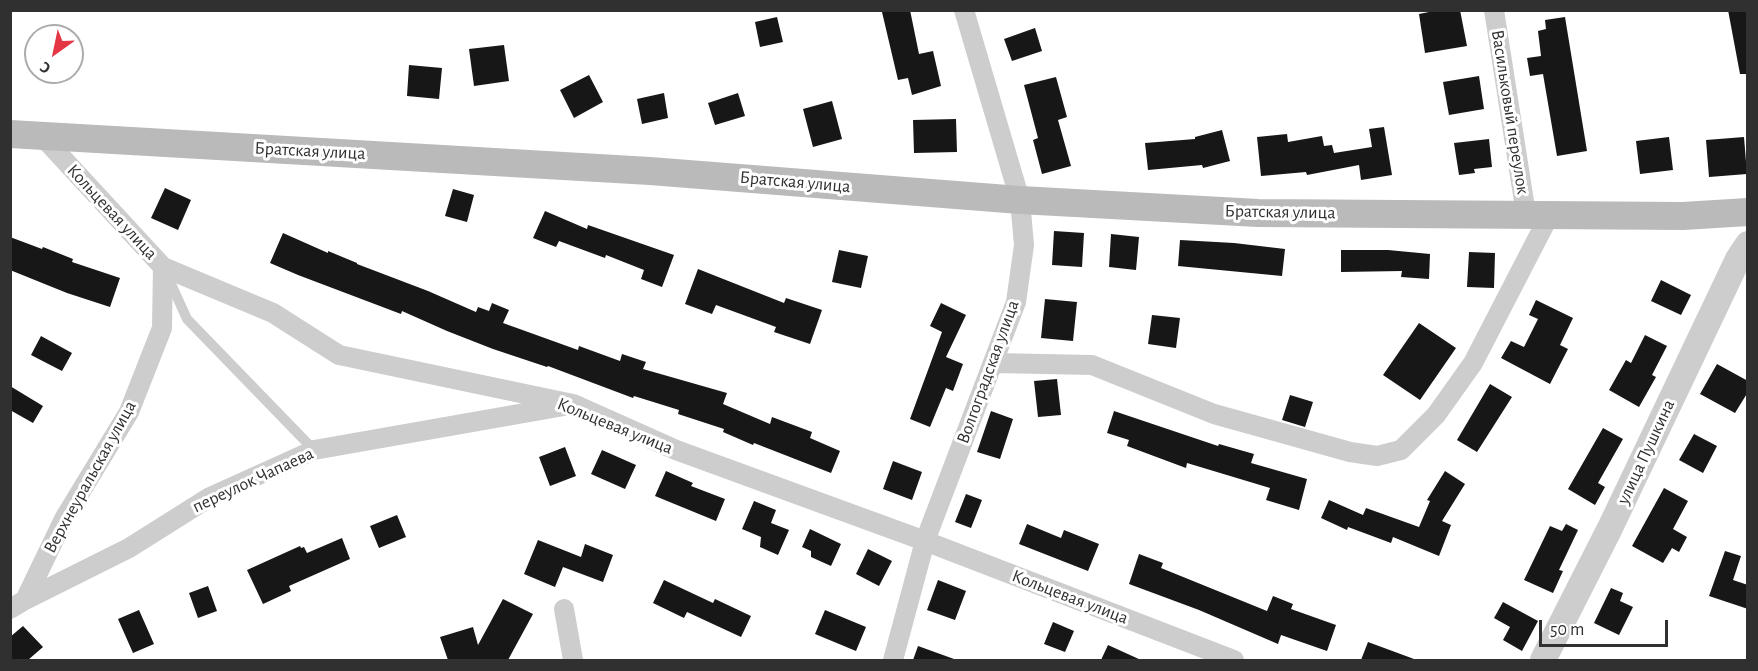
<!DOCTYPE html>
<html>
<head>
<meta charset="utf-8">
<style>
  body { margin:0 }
  #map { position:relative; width:1758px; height:671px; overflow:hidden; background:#fff; font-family:"Alegreya Sans",sans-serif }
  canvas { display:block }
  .frame { position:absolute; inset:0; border:12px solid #303030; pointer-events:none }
  .north { position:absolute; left:24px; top:24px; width:60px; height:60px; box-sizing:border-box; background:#fff; border:2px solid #acacac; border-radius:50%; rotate:213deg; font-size:16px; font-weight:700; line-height:24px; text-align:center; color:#303030 }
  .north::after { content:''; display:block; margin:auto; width:21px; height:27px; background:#e43645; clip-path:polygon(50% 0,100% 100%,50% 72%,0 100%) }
  .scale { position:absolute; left:1539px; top:620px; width:129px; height:27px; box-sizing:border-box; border:3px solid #303030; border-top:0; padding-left:8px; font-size:18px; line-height:21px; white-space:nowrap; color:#303030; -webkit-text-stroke:4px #fff; paint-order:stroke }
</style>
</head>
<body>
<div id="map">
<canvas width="1758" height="671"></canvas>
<div class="frame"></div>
<div class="north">С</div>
<div class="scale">50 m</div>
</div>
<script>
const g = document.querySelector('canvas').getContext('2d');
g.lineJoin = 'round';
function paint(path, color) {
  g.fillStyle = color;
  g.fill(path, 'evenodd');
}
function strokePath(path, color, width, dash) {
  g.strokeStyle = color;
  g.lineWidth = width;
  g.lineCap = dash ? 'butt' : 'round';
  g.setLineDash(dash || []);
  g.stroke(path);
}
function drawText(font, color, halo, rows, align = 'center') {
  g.font = font + ' "Alegreya Sans",sans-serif';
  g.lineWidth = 6;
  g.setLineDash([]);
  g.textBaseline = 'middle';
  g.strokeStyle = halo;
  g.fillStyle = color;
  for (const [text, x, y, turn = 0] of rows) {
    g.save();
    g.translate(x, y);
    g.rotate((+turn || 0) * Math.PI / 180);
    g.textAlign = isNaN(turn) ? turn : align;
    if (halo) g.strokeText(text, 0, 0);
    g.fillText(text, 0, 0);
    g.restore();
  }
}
paint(new Path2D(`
  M890 10H910L919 54 933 51 941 86 912 95 908 78 898 80 882 12Z
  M1439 10H1460L1467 46 1425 53 1419 14Z
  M1728 10H1748V74H1740Z
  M777 17 783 42 760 47 755 22Z
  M1565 17 1587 151 1557 156 1543 74 1530 76 1527 58 1541 56 1538 31 1546 29 1545 20Z
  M1035 28 1042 51 1012 61 1004 39Z
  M504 45 509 81 474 86 469 49Z
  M409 65 442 68 439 99 407 96Z
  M589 75 603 102 574 118 560 90Z
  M1479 76 1484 109 1449 115 1443 82Z
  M1056 77 1067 117 1058 120 1071 166 1042 174 1033 140 1038 138 1024 85Z
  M664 93 668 118 642 124 637 99Z
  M738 93 745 116 715 125 708 103Z
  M832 101 842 139 813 147 803 109Z
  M956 119 957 152 914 153 913 120Z
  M1384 127 1392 175 1361 180 1359 165 1307 175 1306 172 1261 176 1257 137 1287 134 1288 142 1322 136 1324 146 1332 145 1334 153 1372 147 1369 129Z
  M1222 130 1230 161 1203 168 1202 165 1148 170 1145 143 1195 139V137Z
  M1669 137 1673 170 1640 174 1636 141Z
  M1744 137 1747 174 1709 177 1706 140Z
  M1489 139 1492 167 1474 169 1475 173 1459 175 1454 143Z
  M165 188 191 200 178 230 151 218Z
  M453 189 474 195 467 222 445 216Z
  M545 211 587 229 588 225 674 255 662 287 641 279 644 270 606 255 605 258 559 241 556 247 533 238Z
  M1054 231 1084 233 1082 267 1052 265Z
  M283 233 328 253V251L357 263V264L428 291 476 312 478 307 489 311 492 303 509 310 503 323 578 350 579 346 620 361 622 354 646 362 643 369 727 393 723 404 770 424 772 417 812 432 810 438 840 451 831 473 754 443 753 445 723 432 724 429 678 414 679 410 634 396 633 398 548 366 547 367 493 349 447 331 402 311 401 314 298 275 270 263Z
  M1111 234 1139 237 1136 270 1109 267Z
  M10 237 42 249 43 247 73 259 72 262 120 278 110 307 67 293 10 270Z
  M1180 240 1234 243 1285 249 1282 276 1178 266Z
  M839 250 868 256 861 288 832 282Z
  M1341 250H1388L1430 254 1429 279 1401 277 1402 271 1341 272Z
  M1469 252 1495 253 1494 288 1467 287Z
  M698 269 784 303 786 298 822 310 810 344 774 332 776 327 716 305 712 314 685 304Z
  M1661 280 1691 295 1681 315 1651 301Z
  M1045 299 1077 302 1073 341 1041 338Z
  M1536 300 1573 318 1560 345 1568 349 1550 384 1501 358 1511 341 1524 347 1538 319 1529 315Z
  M941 303 966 315 946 357 963 364 953 391 946 388 930 427 910 419 942 332 930 326Z
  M1152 315 1180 318 1176 348 1148 344Z
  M1419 323 1456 348 1420 400 1383 375Z
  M1645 335 1667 346 1652 375 1656 377 1639 407 1609 390 1626 360 1631 363Z
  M41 336 72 353 62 371 31 355Z
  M1717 364 1748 381V392L1735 413 1700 394Z
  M1057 379 1061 415 1038 417 1034 381Z
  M1490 384 1512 397 1477 452 1457 440Z
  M10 386 43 406 33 423 10 410Z
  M1290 395 1313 402 1305 427 1282 420Z
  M991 411 1013 419 1000 459 977 452Z
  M1114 411 1218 446 1219 444 1254 454 1251 463 1307 479 1299 510 1266 500 1270 488 1187 463 1186 468 1127 446 1129 440 1107 433Z
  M1603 428 1623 439 1598 483 1605 487 1595 505 1568 489Z
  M1694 434 1717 446 1703 473 1679 460Z
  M565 447 576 476 550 486 539 457Z
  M602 450 636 465 625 489 591 474Z
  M893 461 922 472 912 500 883 489Z
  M666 471 693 483 691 486 725 499 716 521 655 496Z
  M1445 471 1465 484 1442 521 1451 525 1439 556 1393 537 1391 543 1348 527 1347 530 1321 518 1329 500 1363 515 1366 508 1419 527 1430 501 1427 500Z
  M1664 488 1688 501 1673 529 1687 537 1679 552 1672 548 1663 563 1632 546Z
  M966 494 982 500 971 528 955 522Z
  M754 501 776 510 771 523 789 530 778 555 760 547 761 537 742 529Z
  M397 515 406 537 379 548 370 526Z
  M1027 524 1061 538 1064 530 1099 544 1088 571 1019 544Z
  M1566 524 1578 530 1559 570 1563 571 1553 593 1524 580 1550 526 1562 531Z
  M810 529 841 544 831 566 811 557V551L802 547Z
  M342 538 350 559 289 586 291 591 263 604 247 570 300 546 301 548 304 547 307 553Z
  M538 540 581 557 585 544 613 555 603 582 563 567 555 587 524 574Z
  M868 549 892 561 879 586 856 574Z
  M1725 551 1741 556 1733 580 1748 585V609L1709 596Z
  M1139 554 1163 563 1161 568 1267 611 1273 596 1293 604 1291 609 1336 625 1327 651 1281 635 1278 644 1199 610 1129 584Z
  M664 580 713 603 715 599 751 616 741 637 687 612 684 618 653 603Z
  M938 580 966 591 955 620 927 610Z
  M208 586 217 611 198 618 189 593Z
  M1611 588 1623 593 1620 601 1633 607 1619 635 1594 623Z
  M503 599 533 614 508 660H448L440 637 473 627 478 645Z
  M1503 602 1538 621 1522 651 1503 640 1510 627 1494 618Z
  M139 610 154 644 133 653 118 619Z
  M825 610 866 627 856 651 815 634Z
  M1053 622 1074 631 1065 652 1044 644Z
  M23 626 43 647 28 660H10V637Z
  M1368 642 1414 659V660H1361Z
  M1108 645 1141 660H1101Z
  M918 646 954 659V660H913Z`), '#171717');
strokePath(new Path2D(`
  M167 275 187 319 314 450`), '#cdcdcd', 10);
strokePath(new Path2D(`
  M1494 10 1526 214
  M42 136 163 267 273 313 339 355 573 404 676 450 925 541 1234 660
  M995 363 1092 365 1214 414 1350 452 1377 456 1401 450 1436 415 1473 363 1549 216
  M25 600 129 548 210 497 314 450 564 406
  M10 609 25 600 64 519 129 412 162 328 163 267
  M564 609 573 660
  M893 660 925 541 1016 302 1024 245 1020 200 964 10`), '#cdcdcd', 20);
strokePath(new Path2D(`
  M1543 660 1610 528 1738 259 1748 244`), '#cdcdcd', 26);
strokePath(new Path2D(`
  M10 134 650 171 1020 200 1258 213 1683 216 1748 212`), '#bababa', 28);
drawText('18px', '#303030', '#fff', [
  ["Васильковый переулок",1510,112,81],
  ["Братская улица",310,151,3],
  ["Братская улица",795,182,5],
  ["Кольцевая улица",112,212,47],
  ["Братская улица",1280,212,1],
  ["Волгоградская улица",988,372,-70],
  ["Кольцевая улица",615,426,22],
  ["улица Пушкина",1646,452,-65],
  ["Верхнеуральская улица",90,477,-61],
  ["переулок Чапаева",253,480,-25],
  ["Кольцевая улица",1070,597,21]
]);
</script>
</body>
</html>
